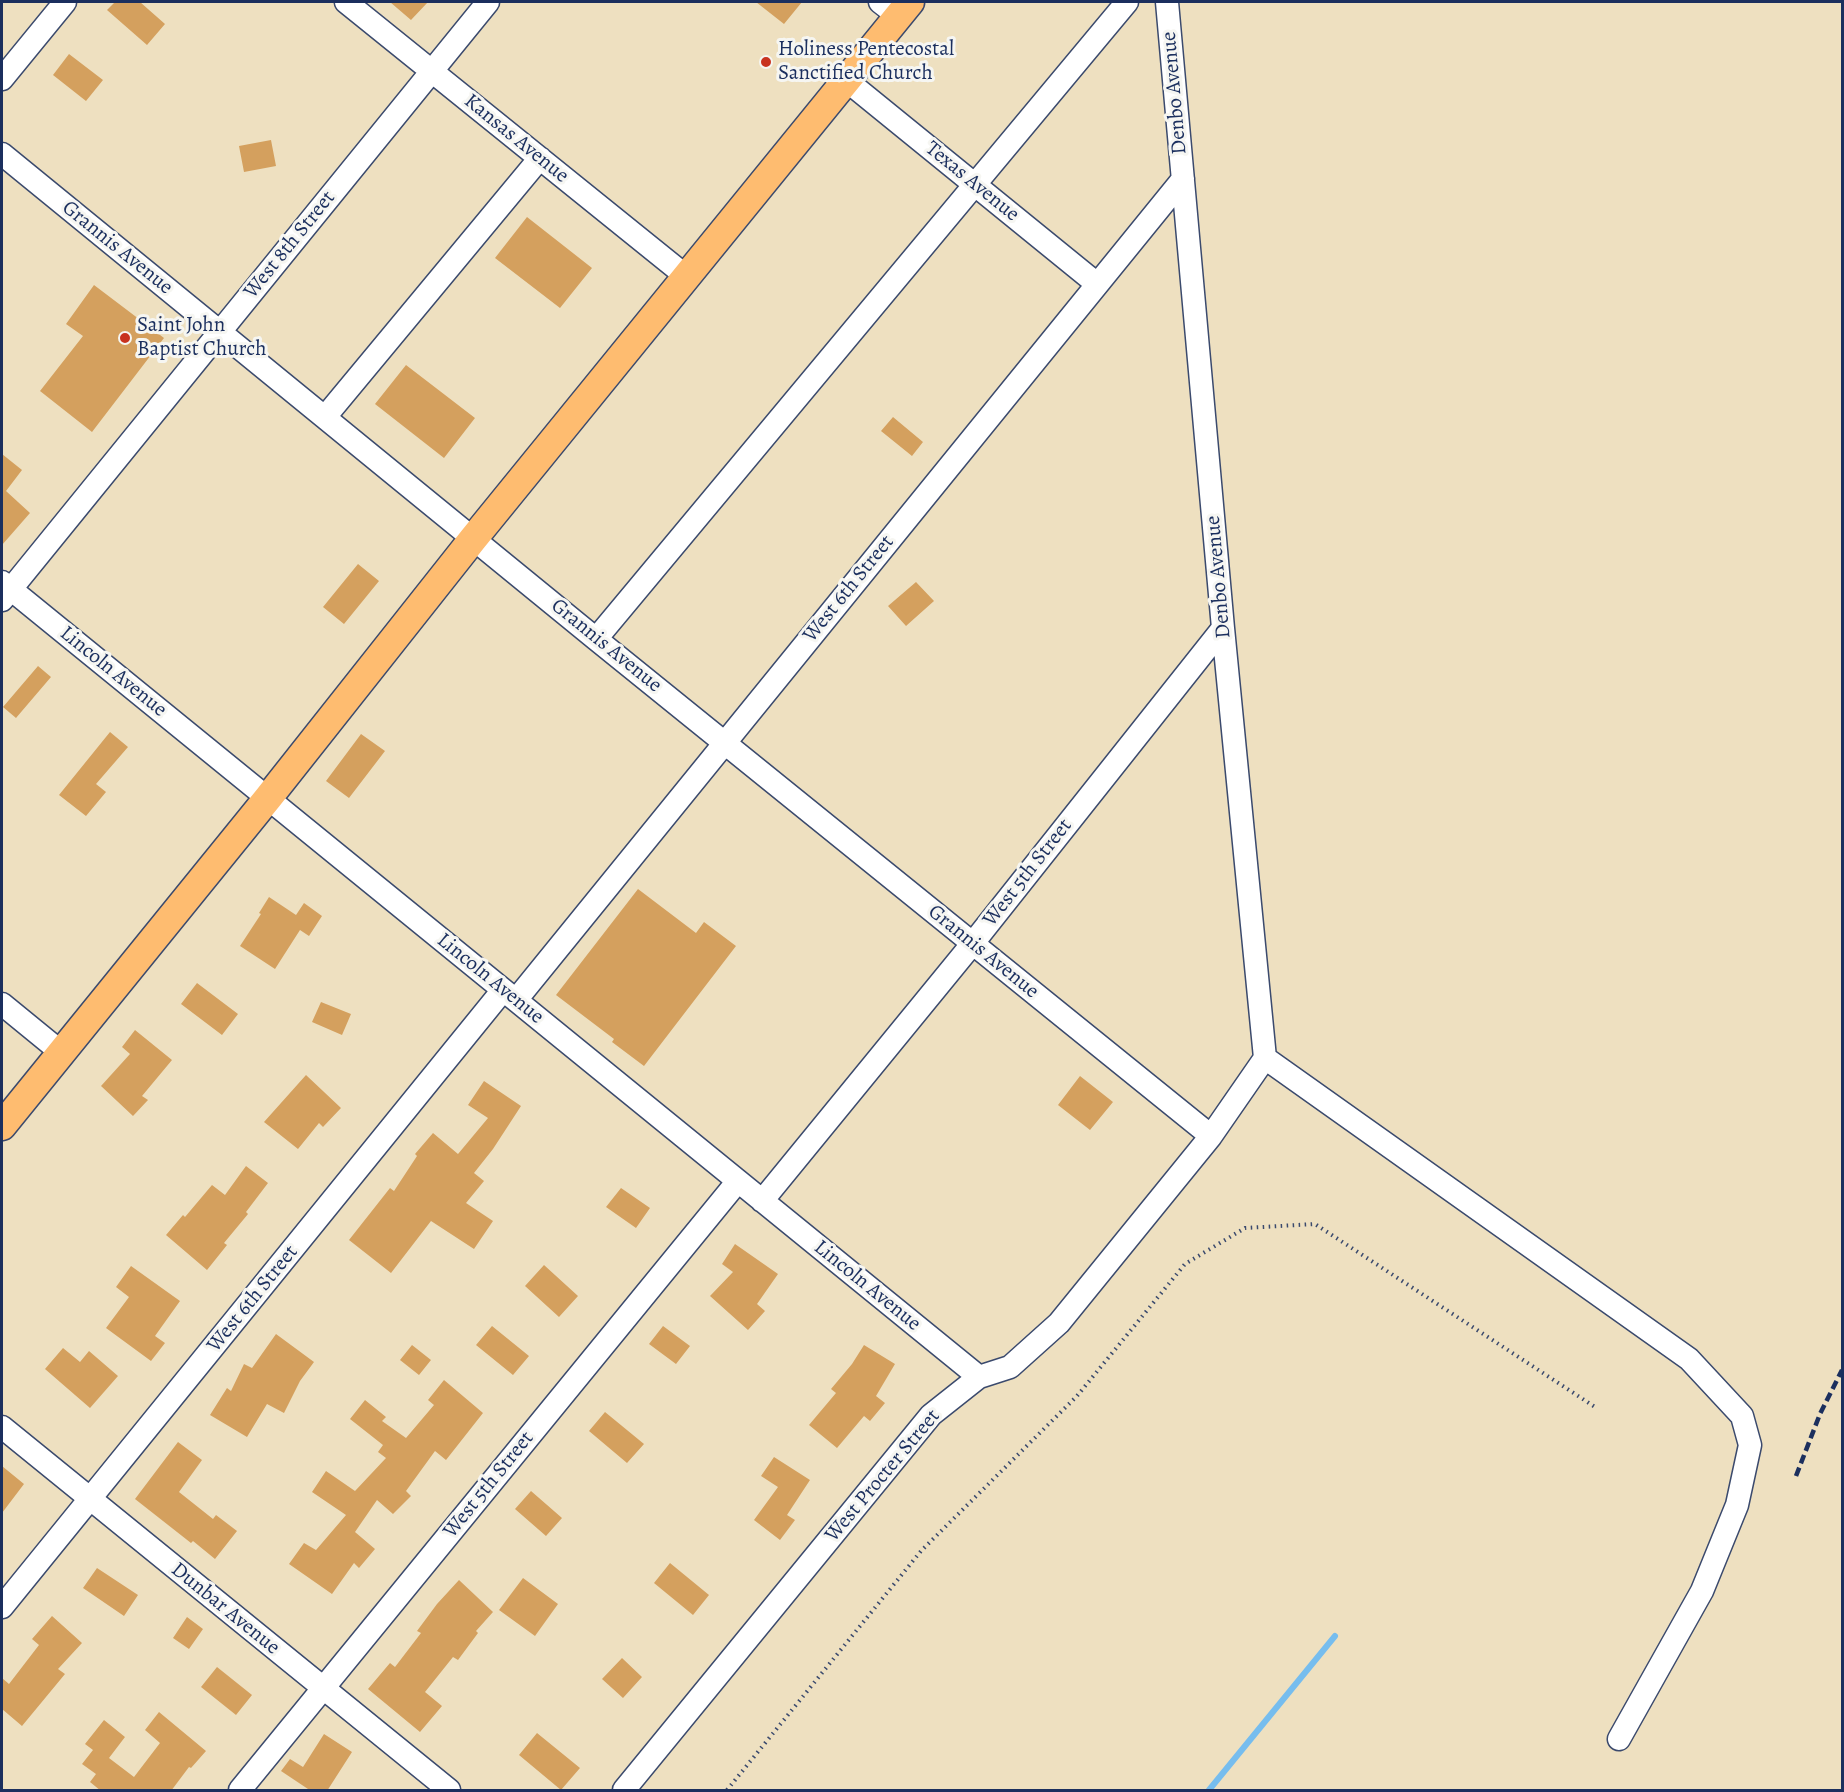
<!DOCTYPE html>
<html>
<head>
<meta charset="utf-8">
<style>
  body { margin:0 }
  #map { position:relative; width:1844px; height:1792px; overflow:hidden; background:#eee0c0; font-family:Alegreya,serif }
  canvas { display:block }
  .frame { position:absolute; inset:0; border:3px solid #1b2f5e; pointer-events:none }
</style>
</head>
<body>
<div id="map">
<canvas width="1844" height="1792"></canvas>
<div class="frame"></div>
</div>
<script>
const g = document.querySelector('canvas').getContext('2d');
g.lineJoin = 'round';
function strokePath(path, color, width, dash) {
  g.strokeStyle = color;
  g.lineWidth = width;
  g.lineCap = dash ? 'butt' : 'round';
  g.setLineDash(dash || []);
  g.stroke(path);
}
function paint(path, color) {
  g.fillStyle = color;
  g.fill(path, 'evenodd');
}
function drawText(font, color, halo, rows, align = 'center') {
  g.font = font + ' Alegreya,serif';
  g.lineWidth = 6;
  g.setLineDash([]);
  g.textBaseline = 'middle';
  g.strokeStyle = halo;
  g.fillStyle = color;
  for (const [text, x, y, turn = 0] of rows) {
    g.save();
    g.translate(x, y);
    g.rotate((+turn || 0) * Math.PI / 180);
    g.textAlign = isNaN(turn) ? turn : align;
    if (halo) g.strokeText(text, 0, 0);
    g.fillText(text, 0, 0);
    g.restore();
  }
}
strokePath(new Path2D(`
  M1209 1790 1335 1636`), '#76bdee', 6);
paint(new Path2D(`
  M115 2H140L165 24 147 45 107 10Z
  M390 2H428L411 20Z
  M756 2H802L784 24Z
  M69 54 103 80 86 101 53 75Z
  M271 140 276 166 244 172 239 146Z
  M527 217 592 268 560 308 495 258Z
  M94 285 164 338 92 432 40 391 83 336 66 324Z
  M406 365 475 418 444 458 375 404Z
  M893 417 923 442 912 456 881 431Z
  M2 454 22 470 6 491 30 513 2 545Z
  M358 564 379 581 344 624 323 607Z
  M916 582 934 601 906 626 888 606Z
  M38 666 51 677 16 718 3 707Z
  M110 732 128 747 96 784 106 792 86 816 59 795Z
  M361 734 385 751 349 798 326 781Z
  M638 889 696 933 704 922 736 946 644 1066 612 1042 614 1039 556 995Z
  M269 897 296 915 304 903 322 916 309 936 300 930 275 969 240 946 261 914 259 913Z
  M197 983 238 1014 222 1035 181 1004Z
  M321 1002 351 1014 342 1035 312 1022Z
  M135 1030 172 1060 142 1096 148 1100 133 1116 101 1086 130 1054 122 1047Z
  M306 1075 341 1108 323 1127 319 1123 298 1149 264 1122Z
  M1080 1076 1113 1102 1090 1130 1058 1105Z
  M484 1081 521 1106 493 1149 474 1173 484 1181 466 1203 493 1221 474 1249 431 1221 391 1273 349 1240 390 1188 394 1191 417 1156 415 1154 433 1133 458 1154 488 1118 468 1105Z
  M246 1166 268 1183 246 1212 248 1214 224 1243 227 1245 207 1270 166 1235 183 1215 185 1217 212 1185 225 1195Z
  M621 1188 650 1208 636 1228 606 1207Z
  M735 1244 778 1274 757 1304 765 1311 748 1330 710 1296 733 1272 722 1264Z
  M544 1265 578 1296 559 1317 525 1286Z
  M131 1266 180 1301 155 1336 165 1343 151 1361 106 1328 129 1297 116 1287Z
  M492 1326 529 1356 513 1375 476 1345Z
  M663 1326 690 1346 676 1364 649 1344Z
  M276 1334 314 1362 300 1381 284 1413 267 1404 247 1437 210 1415 227 1388 231 1391 244 1364 252 1368Z
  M412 1345 431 1360 419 1375 400 1360Z
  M864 1345 895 1364 876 1396 885 1403 870 1421 864 1416 837 1448 809 1425 836 1393 831 1389 852 1364Z
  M63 1348 80 1362 89 1351 118 1376 90 1408 45 1369Z
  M444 1380 483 1413 446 1460 435 1451 406 1491 411 1496 393 1514 377 1500 355 1532 375 1549 359 1568 354 1563 332 1594 289 1564 304 1543 316 1550 346 1515 312 1492 326 1471 355 1491 386 1458 378 1452 383 1445 350 1419 365 1400 386 1417 382 1421 406 1438 434 1405 428 1400Z
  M605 1412 644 1444 627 1463 589 1431Z
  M178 1442 202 1460 179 1492 213 1519 216 1515 237 1531 215 1559 193 1541 191 1543 135 1499Z
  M774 1457 810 1480 787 1515 795 1520 780 1540 754 1520 778 1487 761 1476Z
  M2 1466 24 1484 2 1513Z
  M531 1491 562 1518 546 1536 515 1509Z
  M670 1563 709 1595 693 1615 654 1583Z
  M97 1568 138 1595 124 1616 83 1588Z
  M523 1578 558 1604 535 1636 499 1610Z
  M459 1580 493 1612 476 1631 478 1633 458 1660 453 1657 425 1692 442 1706 420 1732 368 1689 390 1663 395 1667 421 1633 417 1631 437 1604Z
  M52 1616 82 1643 58 1669 65 1674 22 1726 2 1709V1678L9 1684 39 1645 32 1639Z
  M187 1617 203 1629 189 1649 173 1638Z
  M622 1658 642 1677 623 1698 602 1679Z
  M217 1667 252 1695 236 1715 201 1687Z
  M159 1712 206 1751 191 1768 189 1767 171 1791H101L90 1782 96 1774 82 1764 93 1750 85 1744 104 1720 125 1737 109 1758 134 1777 160 1743 145 1730Z
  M537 1733 580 1768 561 1790 519 1755Z
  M324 1734 352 1752 327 1791H311L281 1771 290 1759 303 1767Z`), '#d4a05e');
const minor = new Path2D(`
  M346 2 687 277
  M880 2 898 16
  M2 79 65 2
  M846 80 1097 284
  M2 154 596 639 1211 1136
  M325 417 540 158
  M2 582 979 1377
  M2 600 488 2
  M596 639 1127 2
  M516 1000 1183 179
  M2 1004 62 1053
  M1265 1058 1689 1359 1742 1416 1750 1445 1737 1505 1702 1591 1619 1739
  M762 1201 973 943 1223 628
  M2 1427 449 1790
  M2 1607 503 990
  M240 1790 738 1181
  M624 1790 931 1415 979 1377 1010 1367 1059 1323 1211 1136 1265 1058 1223 628 1167 2`);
const major = new Path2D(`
  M2 1126 268 798 473 539 910 2`);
strokePath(minor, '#3b4a6d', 25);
strokePath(major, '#3b4a6d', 31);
strokePath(new Path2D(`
  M727 1790 921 1551 1077 1396 1185 1264 1245 1228 1315 1224 1595 1407`), '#3b4a6d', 4, [1.5, 4.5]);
strokePath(minor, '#fff', 22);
strokePath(major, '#febc70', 28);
strokePath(new Path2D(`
  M1796 1476 1820 1414 1842 1370`), '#1b2f5e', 4.5, [9, 4.5]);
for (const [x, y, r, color] of [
  [766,62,6,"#c8321e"],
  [125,338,6,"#c8321e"]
]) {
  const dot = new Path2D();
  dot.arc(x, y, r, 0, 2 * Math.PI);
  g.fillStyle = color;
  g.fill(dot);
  strokePath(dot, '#f6f6f2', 2);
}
drawText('21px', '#1b2f5e', '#f6f6f2', [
  ["Holiness Pentecostal",778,50],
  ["Sanctified Church",778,74],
  ["Saint John",137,326],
  ["Baptist Church",137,350]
], 'left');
drawText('21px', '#1b2f5e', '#f6f6f2', [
  ["Denbo Avenue",1175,93,-95],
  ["Kansas Avenue",516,139,39],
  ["Texas Avenue",972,182,39],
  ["West 8th Street",290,245,-51],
  ["Grannis Avenue",117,248,39],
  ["Denbo Avenue",1219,577,-95],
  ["West 6th Street",849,589,-51],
  ["Grannis Avenue",606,646,39],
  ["Lincoln Avenue",113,672,39],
  ["West 5th Street",1028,873,-52],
  ["Grannis Avenue",983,952,39],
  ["Lincoln Avenue",490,979,39],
  ["Lincoln Avenue",867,1286,39],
  ["West 6th Street",253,1299,-51],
  ["West Procter Street",883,1476,-50],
  ["West 5th Street",489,1485,-51],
  ["Dunbar Avenue",225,1609,39]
]);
</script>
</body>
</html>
